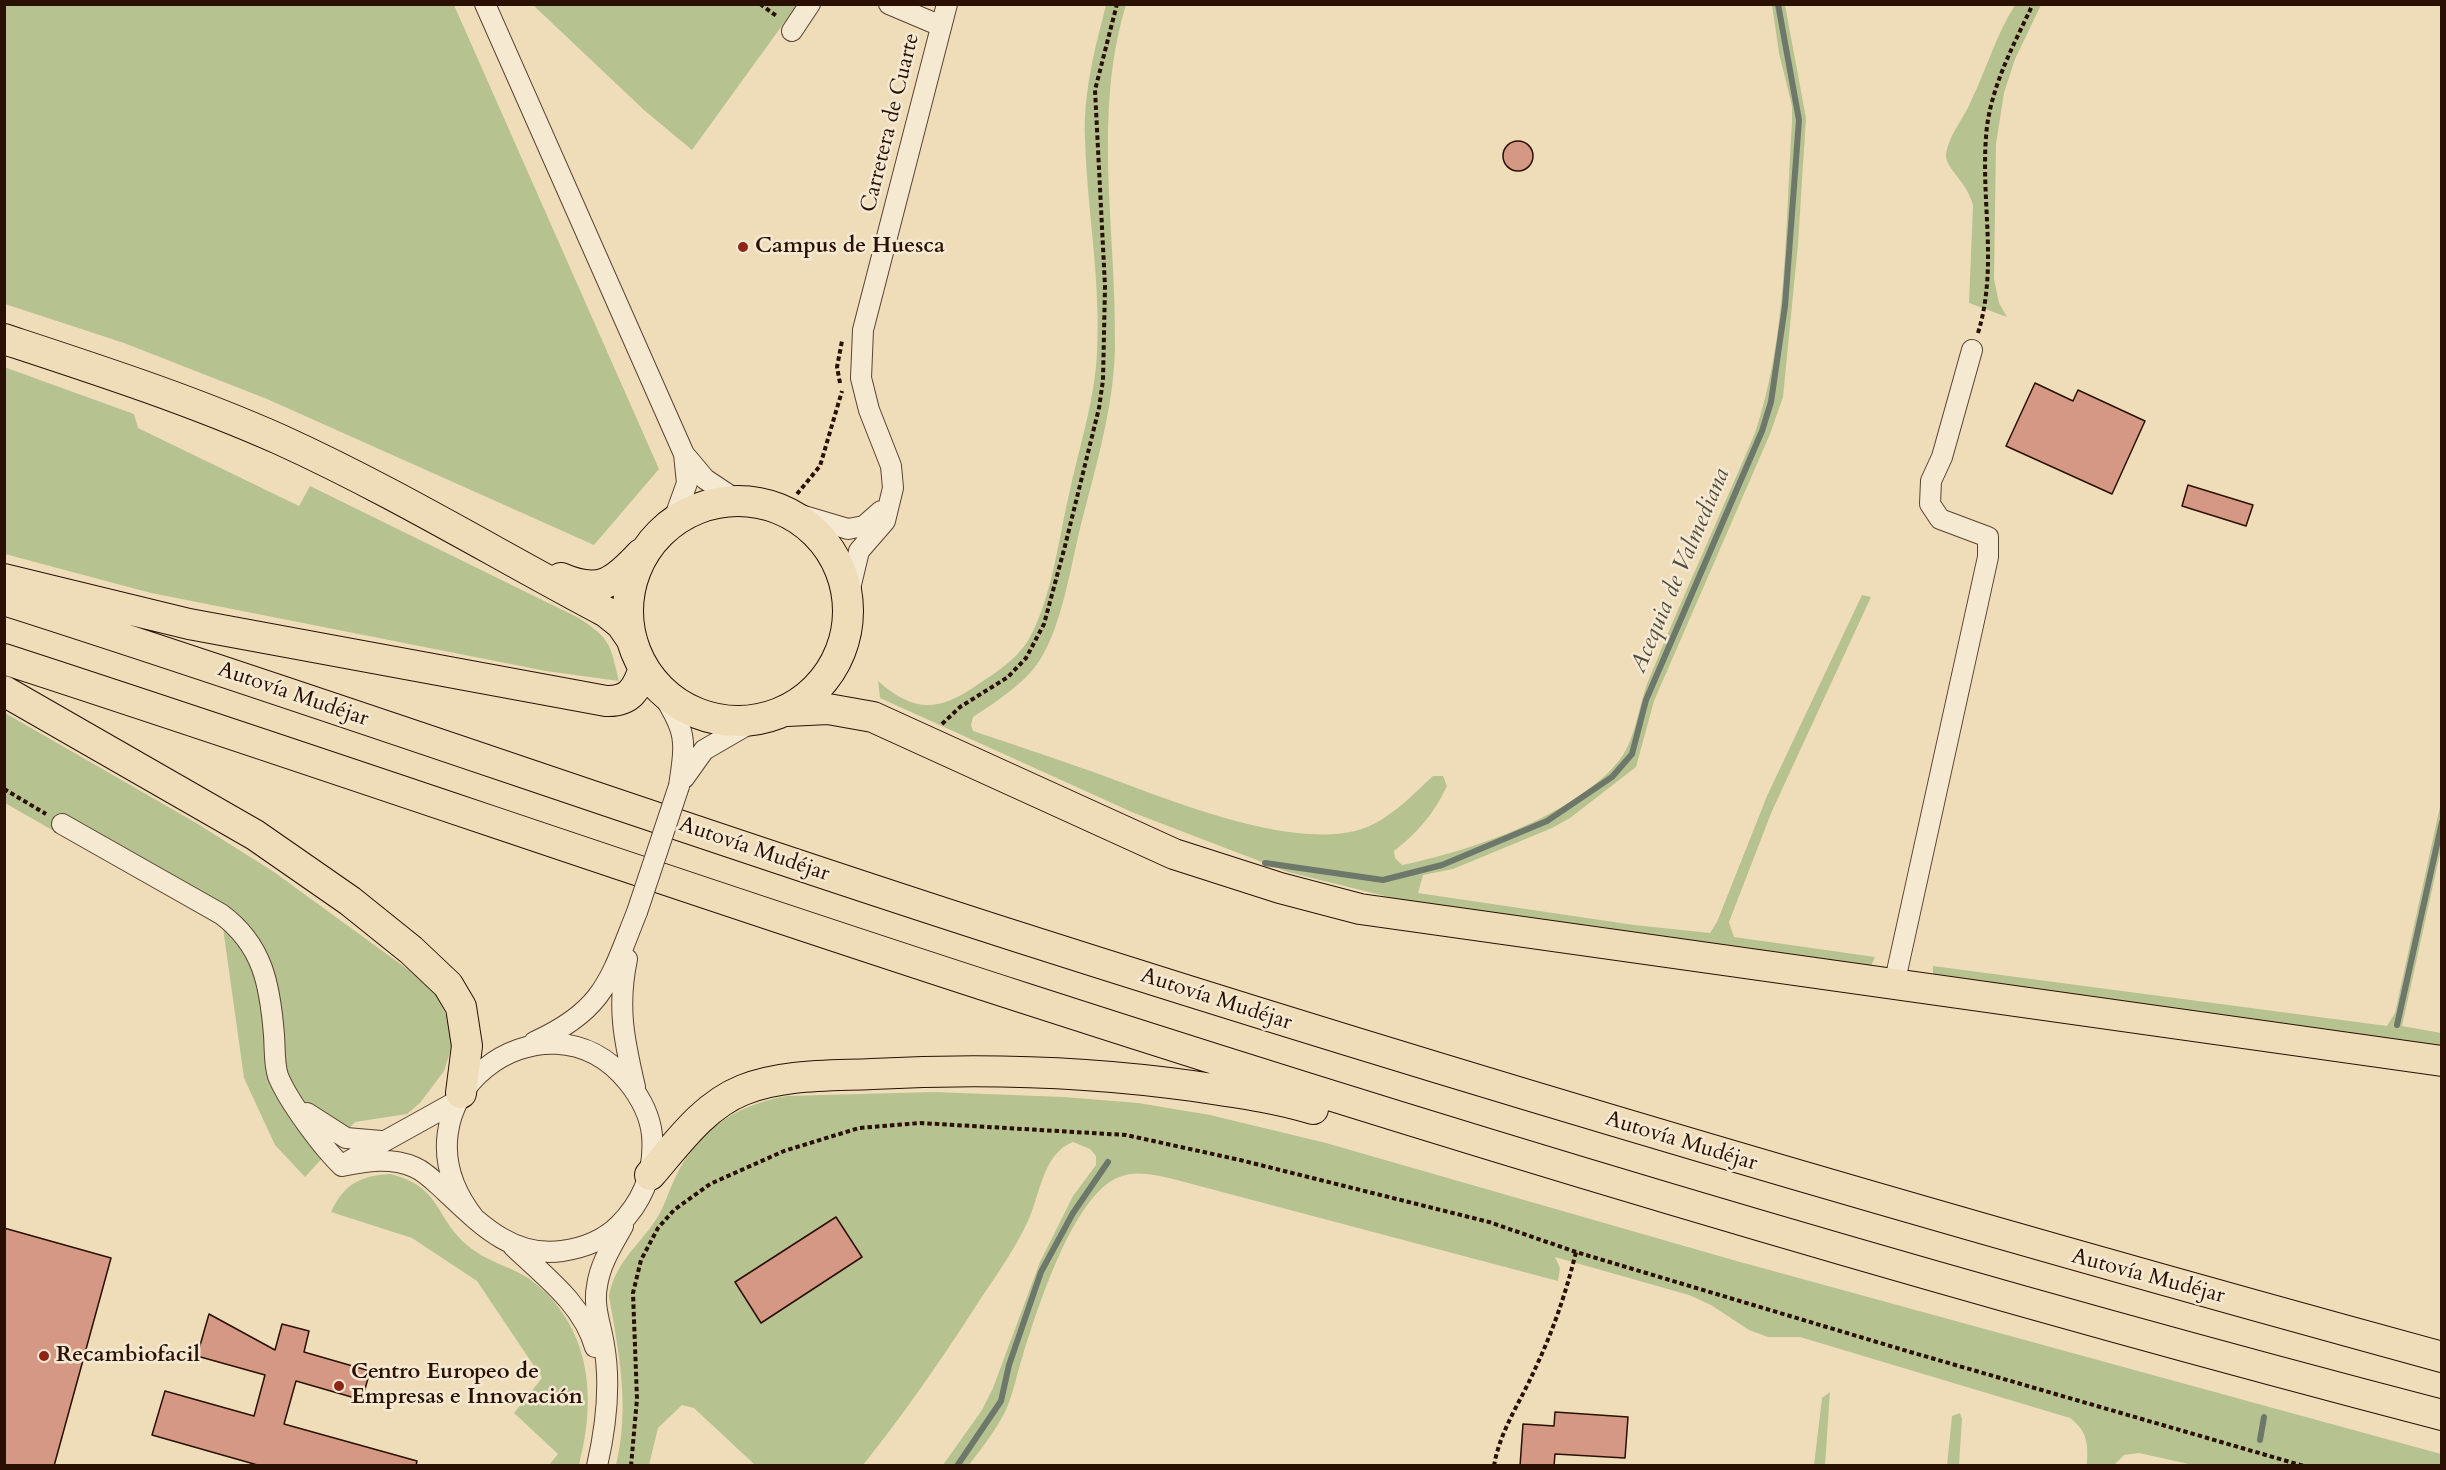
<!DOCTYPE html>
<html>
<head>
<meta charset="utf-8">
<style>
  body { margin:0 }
  #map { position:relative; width:2446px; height:1470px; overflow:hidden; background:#efddba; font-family:Cardo,serif }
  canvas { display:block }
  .frame { position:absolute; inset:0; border:6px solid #291002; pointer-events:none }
</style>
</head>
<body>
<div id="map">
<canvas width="2446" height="1470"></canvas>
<div class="frame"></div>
</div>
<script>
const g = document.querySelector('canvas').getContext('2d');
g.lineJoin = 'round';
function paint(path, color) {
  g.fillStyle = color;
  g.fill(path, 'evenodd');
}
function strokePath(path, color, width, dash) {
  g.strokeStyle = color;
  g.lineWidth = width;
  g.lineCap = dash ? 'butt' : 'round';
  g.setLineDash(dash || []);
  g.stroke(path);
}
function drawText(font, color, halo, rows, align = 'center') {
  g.font = font + ' Cardo,serif';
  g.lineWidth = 5;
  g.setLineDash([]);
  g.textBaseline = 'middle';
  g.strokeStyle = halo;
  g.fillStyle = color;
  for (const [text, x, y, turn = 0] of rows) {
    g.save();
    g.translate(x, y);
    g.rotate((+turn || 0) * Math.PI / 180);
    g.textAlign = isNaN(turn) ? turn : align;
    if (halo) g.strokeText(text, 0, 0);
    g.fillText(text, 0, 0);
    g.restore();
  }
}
paint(new Path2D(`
  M5 4 454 5 659 469 594 545 267 399 124 343 5 304Z
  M533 5H797L692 150 644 110Z
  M1106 5H1126C1092 115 1117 233 1115 347 1114 411 1093 475 1078 537 1069 576 1058 644 1030 673 1014 690 993 704 973 717L971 725 973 731C1015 745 1057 759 1099 774 1167 799 1284 848 1355 831 1387 823 1410 797 1433 776H1443L1447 786C1434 814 1417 833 1394 851L1395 858 1402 865C1470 851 1571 817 1617 763 1636 742 1638 705 1649 679 1683 596 1720 515 1755 433 1788 335 1785 225 1792 123V106L1779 53 1772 5H1785L1806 118 1798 244 1783 397 1770 434 1654 701 1636 767 1570 818 1552 828 1453 869 1423 875 1418 893 1634 925 1710 933 1717 922 1767 796 1862 595 1871 597 1772 811 1729 922 1734 937 1875 957 1871 966 1405 901 1288 872 1134 813 880 698 878 681C911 710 935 713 971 689 993 674 1015 662 1029 639 1052 598 1059 536 1070 490 1080 445 1095 398 1097 352 1101 281 1087 210 1085 139 1083 93 1095 48 1106 5Z
  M2015 5H2041L2015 59 2004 93 1996 144 1994 279 1999 303 2007 317 1969 303 1973 206C1969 184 1945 168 1946 155 1948 136 1964 118 1971 101 1987 68 1996 35 2015 5Z
  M4 367 134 414 138 428 299 506 310 486 579 618C612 640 610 645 619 681L546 671 151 593 5 554Z
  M5 713 198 824 274 872 410 971 436 995 447 1017 452 1046 444 1071 420 1103 407 1114 355 1122 305 1177 275 1145 244 1078 223 928 5 803Z
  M2441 802V849L2402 1026 2441 1033V1048L1933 977V966L2387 1026 2395 1013Z
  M934 1092 1064 1097 1138 1103 1210 1115 1326 1143 1733 1260 2441 1454V1465L2198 1466 2139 1453 2124 1455 2114 1465H2087C2088 1444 2088 1432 2070 1418L1800 1337H1768L1749 1330 1711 1305 1689 1295 1555 1257 1560 1268 1558 1281 1173 1179C1155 1175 1137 1170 1119 1177 1073 1195 1037 1310 1023 1355 1017 1373 1013 1395 1005 1412 995 1431 982 1448 969 1465H943L982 1410 993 1388 1040 1262 1073 1196 1096 1165V1156L1090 1149 1073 1142C1042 1154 1040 1197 1027 1223 1013 1253 992 1281 974 1309 939 1363 903 1415 863 1465H755L694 1408 682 1405 658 1428 649 1465H616C630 1407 619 1354 609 1296 615 1262 639 1246 657 1218 665 1205 669 1190 676 1176 699 1128 736 1106 786 1096Z
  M390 1174C442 1187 433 1215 467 1245 486 1262 511 1266 531 1280 591 1326 597 1397 579 1465H549L558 1454 514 1413 542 1378 477 1281 412 1238 331 1212C344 1184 360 1176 390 1174Z
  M1830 1392 1825 1465H1814L1822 1398Z
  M1960 1413 1962 1419 1959 1465H1947L1952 1416Z`), '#b7c291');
strokePath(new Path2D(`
  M1265 863 1383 880 1442 865 1547 821 1612 777 1632 754 1646 700 1762 431 1771 402 1785 306 1799 120 1778 4
  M2397 1025 2442 822
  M2260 1440 2264 1417
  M957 1466 1001 1401 1009 1365 1041 1272 1073 1213 1108 1162`), '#6d776a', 6);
const building = new Path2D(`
  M1503 156a15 15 0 1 1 30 0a15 15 0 1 1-30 0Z
  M2035 383 2073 401 2078 390 2145 421 2112 494 2006 446Z
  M2188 485 2253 505 2246 526 2182 506Z
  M836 1217 862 1257 761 1323 735 1282Z
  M4 1228 111 1258 54 1466H4Z
  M209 1314 275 1350 282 1324 309 1331 304 1352 370 1371 362 1400 296 1381 284 1424 417 1461 416 1466H261L152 1435 165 1391 254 1416 265 1375 197 1356Z
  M1555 1412 1628 1417 1625 1458 1555 1454 1554 1466H1520L1523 1424 1554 1426Z`);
paint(building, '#d49884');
strokePath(building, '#291002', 1.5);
const minor = new Path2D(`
  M485 4 684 454 705 479 738 501
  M889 4 941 26
  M792 31 810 4
  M774 507 848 529 864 526 881 511
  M673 522 687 483 684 454
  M848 597 859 551 885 521 893 488 891 466 869 410 861 378 863 330 947 4
  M660 689C685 733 687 734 679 786
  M684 778 704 750 754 721
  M62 824 221 914C263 945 270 985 274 1035 275 1048 274 1064 278 1076 288 1101 323 1148 342 1166
  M627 959C617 1007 624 1040 635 1087
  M1894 985 1988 557V537L1940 519 1930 504 1931 481 1942 457 1972 350
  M534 1042C605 1010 610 979 637 912
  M307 1113 346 1138 381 1141
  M349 1161 457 1101
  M342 1166C367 1161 390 1157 414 1167 426 1172 436 1183 446 1192 479 1223 512 1258 562 1251 583 1248 604 1240 619 1225 644 1200 655 1170 652 1135 650 1115 640 1097 628 1082 546 980 381 1101 475 1219
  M513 1246C544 1276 583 1304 595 1347
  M597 1466C606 1427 611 1385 604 1345 601 1325 593 1307 597 1286 600 1264 612 1246 623 1226`);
const highway = new Path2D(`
  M4 339C98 370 191 400 281 440 393 491 498 555 606 612L621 624 632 640
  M628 611a110 110 0 1 1 220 0a110 110 0 1 1-220 0Z
  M561 578C600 595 615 582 641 554
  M4 579 189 624 606 701C630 702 637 689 644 668
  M4 600C343 708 677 828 1015 936 1487 1087 1963 1226 2442 1357
  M4 659C346 770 685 889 1027 999 1494 1150 1966 1291 2442 1415
  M4 691 255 835 350 901 411 950 448 985 461 1007 467 1046 461 1093
  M787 711 828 709 873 717 1174 854 1280 888 1360 909 2442 1061
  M650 1175C677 1144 703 1106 743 1090 783 1074 830 1076 872 1074 980 1068 1086 1071 1193 1086 1233 1092 1274 1097 1313 1109`);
strokePath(minor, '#5a4330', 22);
strokePath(highway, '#291002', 32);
strokePath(new Path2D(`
  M760 4 778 17
  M1978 333C1998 268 1981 203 1986 137 1989 90 2013 46 2033 4
  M840 383 837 367 842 341
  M797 494 820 466 842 391
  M942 724 960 707 1008 677 1026 658 1044 624 1065 546 1099 408 1103 380 1105 286 1095 90 1117 4
  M4 789 46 814
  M631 1466 637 1399 633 1293 641 1260 658 1228 674 1210 710 1184 784 1151 859 1128 920 1123 1126 1135 1240 1160 1489 1222 1576 1252 1907 1351 2304 1466
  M1494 1466C1500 1430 1521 1401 1535 1369 1553 1331 1566 1293 1576 1252`), '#291002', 4, [4.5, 3]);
strokePath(minor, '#f5e9d2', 20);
strokePath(highway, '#efddba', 30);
const minorBridge = new Path2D(`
  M637 912 679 786`);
strokePath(minorBridge, '#5a4330', 22, []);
strokePath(minorBridge, '#f5e9d2', 20);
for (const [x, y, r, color] of [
  [743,247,6,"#8f2418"],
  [44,1356,6,"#8f2418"],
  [339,1386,6,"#8f2418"]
]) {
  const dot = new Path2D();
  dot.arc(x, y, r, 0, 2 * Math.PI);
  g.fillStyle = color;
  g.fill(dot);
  strokePath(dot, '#f5e9d2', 2);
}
drawText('22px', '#291002', '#f5e9d2', [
  ["Carretera de Cuarte",891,123,-76],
  ["Autovía Mudéjar",293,695,19],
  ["Autovía Mudéjar",754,850,19],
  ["Autovía Mudéjar",1216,1000,18],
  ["Autovía Mudéjar",1681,1142,17],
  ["Autovía Mudéjar",2148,1277,15]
]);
drawText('bold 22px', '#291002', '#f5e9d2', [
  ["Campus de Huesca",755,247],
  ["Recambiofacil",56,1356],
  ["Centro Europeo de",351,1373],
  ["Empresas e Innovación",351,1398]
], 'left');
drawText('italic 24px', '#514c3f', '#f5e9d2', [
  ["Acequia de Valmediana",1681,571,-67]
]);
</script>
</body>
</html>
